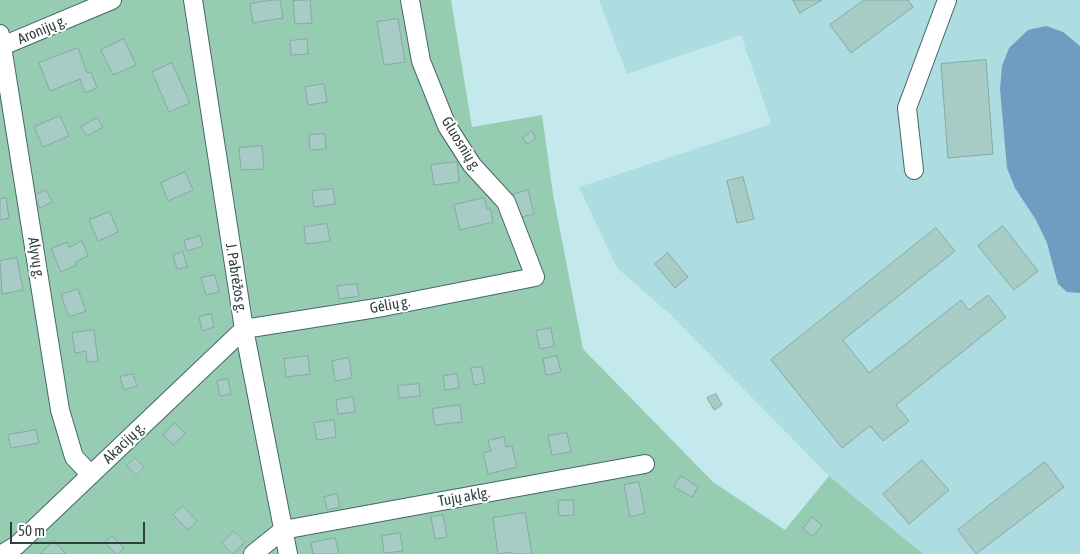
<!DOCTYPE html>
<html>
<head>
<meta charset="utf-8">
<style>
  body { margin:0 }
  #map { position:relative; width:1080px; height:554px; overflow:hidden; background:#c4e9ed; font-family:"Asap Condensed",sans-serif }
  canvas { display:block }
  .scale { position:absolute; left:10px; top:522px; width:135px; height:22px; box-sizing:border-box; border:2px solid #303f40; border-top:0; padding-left:6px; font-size:15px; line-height:18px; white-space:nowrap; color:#303f40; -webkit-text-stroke:4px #fff; paint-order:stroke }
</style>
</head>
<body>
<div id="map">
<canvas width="1080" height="554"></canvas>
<div class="scale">50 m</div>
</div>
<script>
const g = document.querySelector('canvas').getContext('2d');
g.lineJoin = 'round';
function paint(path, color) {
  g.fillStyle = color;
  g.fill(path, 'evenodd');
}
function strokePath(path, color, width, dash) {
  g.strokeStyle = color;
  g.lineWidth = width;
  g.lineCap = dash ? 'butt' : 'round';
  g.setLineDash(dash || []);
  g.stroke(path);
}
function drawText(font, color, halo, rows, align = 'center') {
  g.font = font + ' "Asap Condensed",sans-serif';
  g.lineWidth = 4;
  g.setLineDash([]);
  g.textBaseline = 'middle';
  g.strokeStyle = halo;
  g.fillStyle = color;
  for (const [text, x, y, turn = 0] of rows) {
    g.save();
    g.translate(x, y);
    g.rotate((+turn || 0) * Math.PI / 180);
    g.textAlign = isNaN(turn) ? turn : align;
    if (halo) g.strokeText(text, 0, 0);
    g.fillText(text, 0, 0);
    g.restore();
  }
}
paint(new Path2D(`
  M599 0H1080V554H923L829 476 671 315 617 268 579 187 771 124 741 35 627 74Z`), '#aedde1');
paint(new Path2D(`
  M0 0H451L472 127 542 115 553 194 583 349 713 482 785 530 829 476 923 554H0Z`), '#95ccb2');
paint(new Path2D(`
  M1046 26 1063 32 1080 46V293L1067 292 1058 284 1047 243 1036 220 1015 188 1007 168 1000 89 1002 66 1009 48 1028 30Z`), '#6f9dc1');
const building = new Path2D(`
  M273 0H280L283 18 253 23 250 4Z
  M310 0 312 23 295 24 293 1Z
  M793 0H822L800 13Z
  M864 0H908L913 7 851 53 830 25Z
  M398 19 405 62 384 65 377 22Z
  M124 39 136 65 113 75 101 50Z
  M307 39 308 54 291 55 290 41Z
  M78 48 87 73 91 72 97 88 85 93 80 79 50 91 39 63Z
  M986 60 993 154 948 158 941 64Z
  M172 63 190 103 169 112 152 72Z
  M324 84 327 102 308 105 305 87Z
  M60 116 69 136 43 147 34 127Z
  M97 118 103 127 87 136 81 127Z
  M532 131 536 138 527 144 523 138Z
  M325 134 326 149 310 150 309 135Z
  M262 146 264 169 241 170 239 148Z
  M457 162 459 182 434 185 431 165Z
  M185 172 193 190 168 201 161 183Z
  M743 177 754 219 737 223 727 181Z
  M333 189 335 204 314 207 312 191Z
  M46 190 52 202 40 208 34 196Z
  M528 190 534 214 517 218 511 195Z
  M6 198 9 218 0 220V199Z
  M484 198 487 209 490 208 493 222 460 230 454 205Z
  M110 212 118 232 98 241 89 220Z
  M327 224 330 241 306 244 304 227Z
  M1003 226 1038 271 1014 290 978 246Z
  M936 228 955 251 843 340 869 373 961 300 969 310 988 295 1006 317 896 405 909 421 883 441 870 426 842 448 771 360Z
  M200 236 203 246 187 251 184 241Z
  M82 241 88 256 75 262 76 265 61 272 51 249 67 242 69 247Z
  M183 252 187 267 177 269 173 255Z
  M668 253 688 277 675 288 655 264Z
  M17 258 23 290 2 294 0 261Z
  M215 275 219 292 206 295 201 278Z
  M357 284 359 296 339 299 337 286Z
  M78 289 86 311 69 317 61 295Z
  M211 314 214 327 202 331 199 317Z
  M551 328 554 346 540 349 536 331Z
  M94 330 98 361 87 362 86 351 75 353 72 333Z
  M308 356 310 374 286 377 284 359Z
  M557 356 561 372 546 375 543 359Z
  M349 358 352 378 335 381 332 361Z
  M482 367 485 383 474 385 471 368Z
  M133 374 137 386 124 390 120 377Z
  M457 374 459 388 445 390 443 376Z
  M228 379 231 394 220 396 217 381Z
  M419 384 420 396 399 398 398 386Z
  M716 394 722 405 714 410 707 398Z
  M353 397 355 412 338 414 336 400Z
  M460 405 462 422 435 425 432 409Z
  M334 420 336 437 317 440 314 423Z
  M175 423 185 433 174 445 163 435Z
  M36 430 39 443 11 448 8 435Z
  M567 433 571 452 552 455 548 436Z
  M504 437 506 447 512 446 517 467 488 474 483 453 491 451 488 441Z
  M135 458 144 467 136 475 127 466Z
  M922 460 949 490 909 524 883 494Z
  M1045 462 1064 487 976 554 958 530Z
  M681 476 698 487 692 497 674 487Z
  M639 482 645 513 630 517 624 485Z
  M337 494 340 507 327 510 324 497Z
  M573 500 574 515 559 516 558 501Z
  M183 506 197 521 188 530 173 515Z
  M525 513 532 554H512V552L498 554 493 518Z
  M443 515 447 537 435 539 431 517Z
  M812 517 822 525 813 536 803 529Z
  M234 531 245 542 233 554 222 543Z
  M400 533 403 551 384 553 382 536Z
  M112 536 124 548 118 554H116L105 543Z
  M335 538 339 554H313L311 543Z
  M54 541 66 554H40Z`);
paint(building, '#a7cbc5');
strokePath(building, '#87aaa4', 1);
const street = new Path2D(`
  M193 0 244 329 288 554
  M0 34 60 410 74 457 91 475
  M0 47 112 0
  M914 170 907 108 947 0
  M2 554 17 545 244 329 383 307 535 277 506 202 472 165 447 126 421 61 410 0
  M253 554 283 530 645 464`);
strokePath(street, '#446669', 20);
strokePath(street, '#fff', 18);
drawText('15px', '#303f40', '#fff', [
  ["Aronijų g.",42,30,-23],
  ["Gluosnių g.",461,144,58],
  ["Alyvų g.",36,258,81],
  ["J. Pabrėžos g.",236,278,81],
  ["Gėlių g.",390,305,-10],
  ["Akacijų g.",124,443,-44],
  ["Tujų aklg.",464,497,-10]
]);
</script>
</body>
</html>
